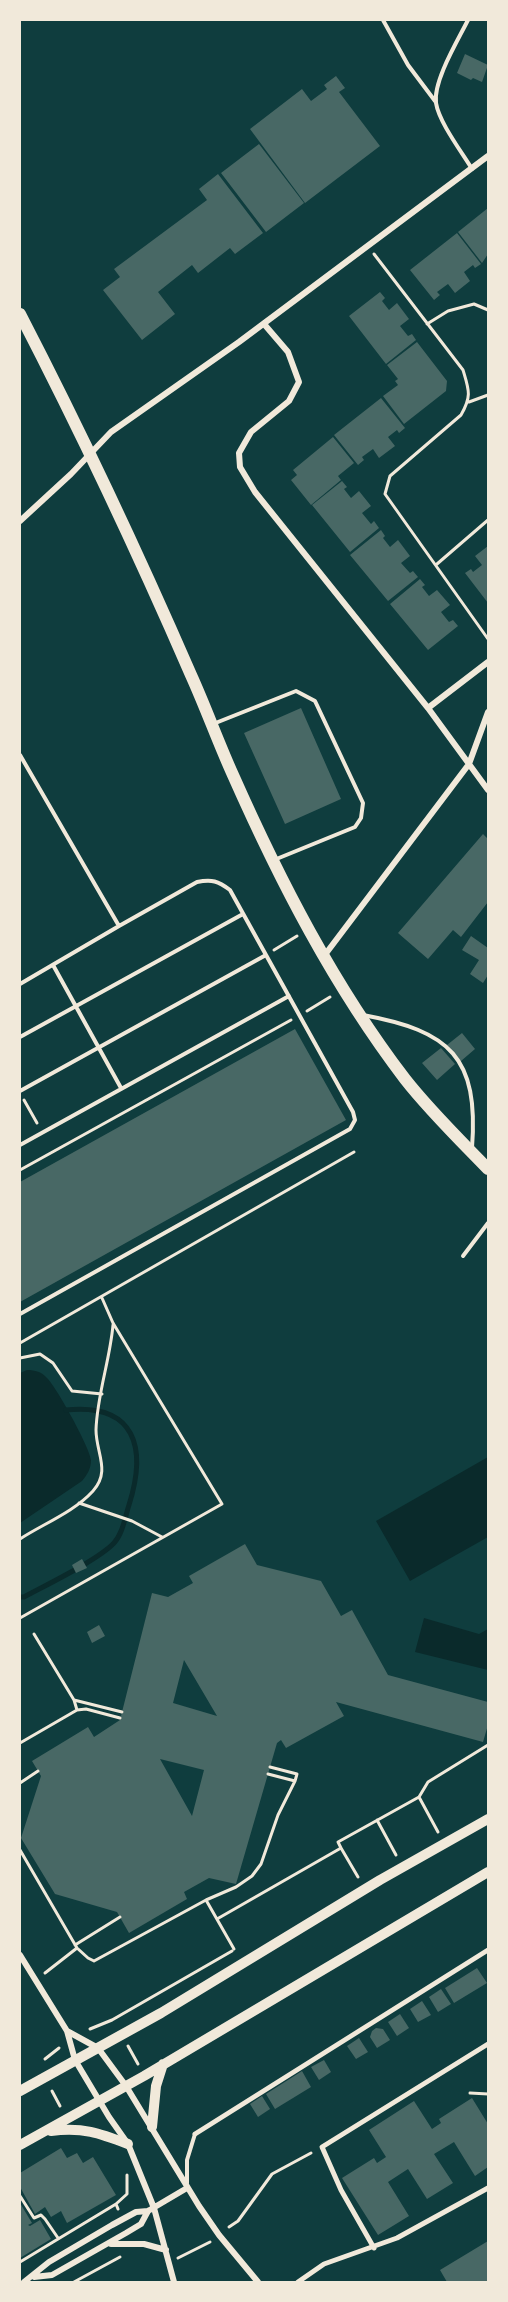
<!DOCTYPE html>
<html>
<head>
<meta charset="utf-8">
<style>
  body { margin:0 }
  #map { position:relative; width:508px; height:2302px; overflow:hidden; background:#0f3d3e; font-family:"Source Sans 3",sans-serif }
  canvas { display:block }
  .frame { position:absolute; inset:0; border:21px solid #f1e9da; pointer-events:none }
</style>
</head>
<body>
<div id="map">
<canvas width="508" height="2302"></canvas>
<div class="frame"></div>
</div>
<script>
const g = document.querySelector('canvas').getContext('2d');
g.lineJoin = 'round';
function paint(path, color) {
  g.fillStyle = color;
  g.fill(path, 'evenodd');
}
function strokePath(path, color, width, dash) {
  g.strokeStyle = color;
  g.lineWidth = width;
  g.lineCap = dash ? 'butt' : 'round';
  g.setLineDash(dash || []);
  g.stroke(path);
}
paint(new Path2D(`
  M27 1370C35 1370 42 1372 47 1378 57 1388 90 1448 91 1460 91 1469 87 1475 82 1481L20 1523V1373Z
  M488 1457V1537L410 1581 376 1521Z
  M424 1618 479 1634 488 1629V1670L415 1652Z`), '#0a2a2b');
strokePath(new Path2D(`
  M20 1597H24C46 1585 98 1560 114 1543 123 1533 125 1517 129 1505 147 1448 136 1403 66 1410`), '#0a2a2b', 5);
paint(new Path2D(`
  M465 54 488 65 482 82 473 78 471 80 457 73Z
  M336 76 345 88 339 92 380 146 305 203 250 129 302 89 311 101 327 89 324 85Z
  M259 144 304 203 266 232 221 173Z
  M218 174 263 233 235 254 230 248 198 273 192 265 158 292 175 314 142 340 103 290 120 277 114 269 207 200 199 189Z
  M488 208V254L482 263 458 232Z
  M457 233 481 264 475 268 473 265 464 272 470 281 455 293 448 284 437 292 440 295 434 300 410 270Z
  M380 292 385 298 382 301 389 310 397 303 409 319 400 326 408 336 412 334 416 340 386 364 349 316Z
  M417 342 447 381 446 391 404 424 383 396 398 385 395 381 398 379 387 365Z
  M381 398 405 428 399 433 397 430 388 437 395 446 379 458 373 449 362 457 364 460 358 465 334 435Z
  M333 437 354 463 338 476 341 480 311 505 291 480 297 475 293 470Z
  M342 481 347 487 344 489 351 498 359 491 371 506 362 513 371 524 374 521 379 528 350 552 312 505Z
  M381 530 385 536 383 538 390 547 398 540 410 556 401 563 410 573 413 571 418 577 388 601 350 555Z
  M488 546V603L465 573 471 569 473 572 482 565 475 556Z
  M420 579 425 585 422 587 429 596 437 590 450 605 441 612 449 622 453 620 458 626 428 650 390 604Z
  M301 708 341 799 285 824 244 733Z
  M483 834 488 839V902L461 937 453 930 428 959 398 933Z
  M471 936 488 948V975L483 983 470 974 479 960 462 950Z
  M295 1029 346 1120 20 1302V1182Z
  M462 1033 475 1049 461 1061 447 1045Z
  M441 1048 455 1064 437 1080 422 1063Z
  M245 1544 257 1565 321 1581 341 1616 352 1610 388 1675 488 1702V1725L483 1742 336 1702 344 1716 286 1748 281 1740 277 1743 236 1884 209 1878 184 1892 187 1899 129 1933 117 1912 55 1894 21 1838 41 1776 32 1761 88 1727 94 1737 120 1720 152 1593 168 1597 193 1583 189 1576ZM184 1660 217 1716 173 1703ZM160 1759 204 1770 192 1816Z
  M82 1559 87 1568 76 1573 72 1565Z
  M99 1625 105 1636 92 1643 87 1632Z
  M477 1968 487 1983 454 2003 445 1988Z
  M441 1989 451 2004 438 2012 429 1997Z
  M422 2001 431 2015 418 2022 410 2009Z
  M400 2014 409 2028 397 2036 388 2022Z
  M376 2028 383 2029 390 2040 377 2048 370 2037 372 2031Z
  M359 2038 368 2052 356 2059 347 2046Z
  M324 2060 331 2072 319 2080 311 2067Z
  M302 2071 311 2087 275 2109 266 2094Z
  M262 2096 270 2109 258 2117 250 2104Z
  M472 2098 488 2124V2167L475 2176 454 2142 434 2154 453 2183 427 2199 408 2169 388 2182 409 2216 378 2235 342 2178 374 2158 377 2163 386 2157 369 2130 414 2101 432 2129 441 2123 439 2119Z
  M61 2148 67 2158 77 2153 83 2163 93 2157 116 2195 67 2223 61 2211 51 2217 45 2207 35 2214 20 2187V2173Z
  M20 2203 32 2223 28 2225 30 2226 40 2220 51 2239 20 2258Z
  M488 2241V2282H447L440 2270Z`), '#486865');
strokePath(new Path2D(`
  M374 254 463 370C469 390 472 396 461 415L390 476 385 494 488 639
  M427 324 448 311 474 304 488 310
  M469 402 488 395
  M437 564 488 520
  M274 950 297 936
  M307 1011 330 997
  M24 1100 37 1123
  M20 1170 291 1020
  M20 1343 354 1152
  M20 1358 40 1354 53 1363 72 1391 102 1394
  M79 1503 132 1521 162 1537
  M20 1539C43 1524 74 1512 93 1491 111 1471 96 1453 96 1430 97 1395 110 1360 113 1325
  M20 1618 222 1504 113 1323 102 1298
  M74 1700 122 1712
  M77 1710 86 1709 120 1718
  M20 1743 77 1710 74 1700 34 1634
  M270 1767 297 1774 295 1781
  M20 1783 38 1771
  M419 1797 438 1832
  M377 1820 396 1855
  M341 1848 358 1877
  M20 1850 77 1948 88 1958 94 1961 206 1900 236 1887 252 1876 261 1864 278 1815 295 1781 268 1774
  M206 1900 234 1949
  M217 1919 341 1848 338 1842 419 1797 428 1782 488 1745
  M75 1945 120 1917
  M45 1973 77 1948
  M112 2020 232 1951
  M90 2029 112 2020
  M128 2046 138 2064
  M45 2059 59 2048
  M52 2091 60 2106
  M470 2093 488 2094
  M20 2196 34 2218 41 2215 45 2219 58 2238
  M118 2209 116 2204 127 2194V2175
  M229 2227 238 2221 272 2174 311 2153
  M178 2258 210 2242
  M20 2262 116 2204
  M74 2282 120 2257`), '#f1e9da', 3);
strokePath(new Path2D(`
  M383 20 408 65 435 101
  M468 20C458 40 433 81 436 103 439 122 461 151 472 169
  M213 724 296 691 315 701 363 803 361 818 355 827 274 860
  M20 755 119 926 20 984
  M53 965 121 1088
  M363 1015C450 1031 479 1057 472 1148
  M20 1037 243 914
  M20 1091 266 955
  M20 1145 289 996
  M463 1256 488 1223
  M20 1314 350 1129 355 1120 353 1112 230 890C218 881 212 879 197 882L119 926
  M187 2183V2160L195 2134`), '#f1e9da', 4);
strokePath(new Path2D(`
  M195 2134 488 1950
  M374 2248 341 2190 322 2147 488 2044
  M298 2282 324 2264 397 2238 488 2188`), '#f1e9da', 5);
strokePath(new Path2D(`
  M264 324 288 352 299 382 289 401 251 432 239 453 240 467 255 492 428 708 488 790
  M20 521 71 474 111 432 239 342 488 156
  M428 708 488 662
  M324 956 469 764 488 712
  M20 1955 67 2031 75 2060 109 2117 128 2144 154 2208 174 2282
  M67 2031 98 2048 126 2086 199 2206 219 2235 258 2282
  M111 2244H144L166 2250
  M34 2277 52 2275 126 2233 141 2224 148 2211
  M24 2282 49 2262 112 2225 136 2212 148 2211 187 2188`), '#f1e9da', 6);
strokePath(new Path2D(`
  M20 2091 161 2013 380 1880 488 1819
  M152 2127 156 2086 163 2064
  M51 2131C83 2127 99 2133 128 2144
  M20 2145 144 2076 488 1872`), '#f1e9da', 10);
strokePath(new Path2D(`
  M20 314C81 432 138 553 191 675 206 708 218 742 233 775 280 881 334 986 405 1079 430 1111 460 1140 488 1169`), '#f1e9da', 12);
</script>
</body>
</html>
